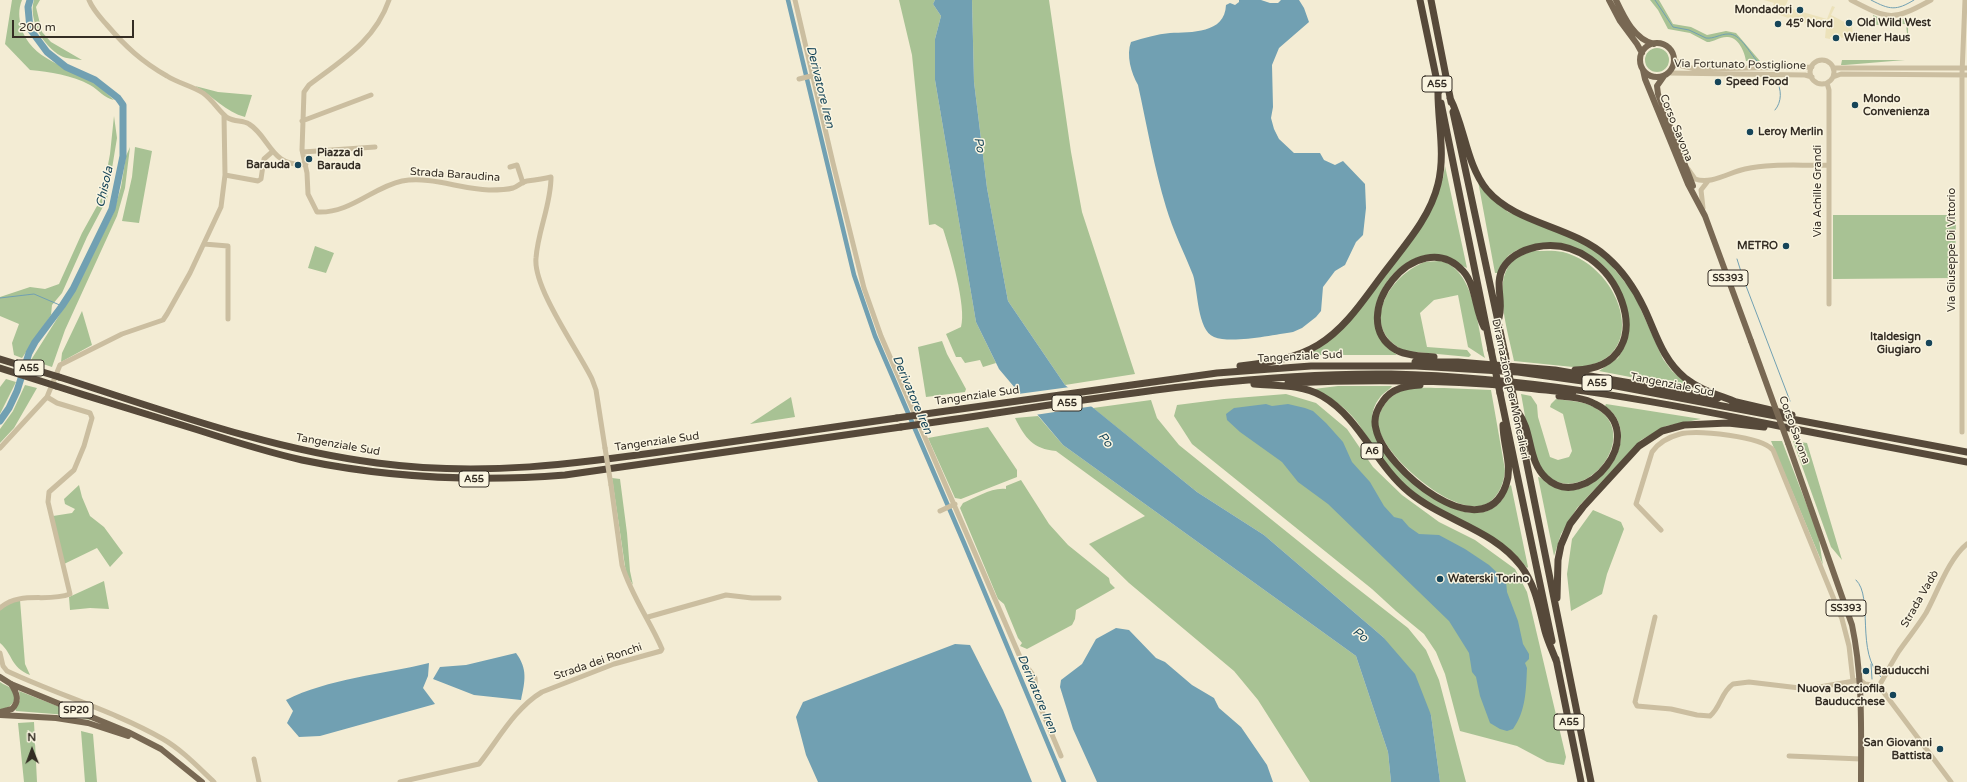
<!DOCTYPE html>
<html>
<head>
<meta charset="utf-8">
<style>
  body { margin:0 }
  #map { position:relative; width:1967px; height:782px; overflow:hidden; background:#f3ecd4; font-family:"Varela Round",sans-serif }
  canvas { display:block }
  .north { position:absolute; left:12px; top:730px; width:40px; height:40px; -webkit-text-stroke:3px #faf5e1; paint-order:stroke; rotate:359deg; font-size:11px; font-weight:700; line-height:16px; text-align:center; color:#342d24 }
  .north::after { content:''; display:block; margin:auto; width:14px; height:18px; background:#342d24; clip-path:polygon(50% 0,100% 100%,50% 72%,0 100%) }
  .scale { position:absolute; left:12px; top:20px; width:122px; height:18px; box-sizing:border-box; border:2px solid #342d24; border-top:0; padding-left:5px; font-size:12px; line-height:14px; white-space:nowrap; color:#342d24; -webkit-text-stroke:3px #faf5e1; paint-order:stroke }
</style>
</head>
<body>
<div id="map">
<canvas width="1967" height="782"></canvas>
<div class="north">N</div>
<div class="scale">200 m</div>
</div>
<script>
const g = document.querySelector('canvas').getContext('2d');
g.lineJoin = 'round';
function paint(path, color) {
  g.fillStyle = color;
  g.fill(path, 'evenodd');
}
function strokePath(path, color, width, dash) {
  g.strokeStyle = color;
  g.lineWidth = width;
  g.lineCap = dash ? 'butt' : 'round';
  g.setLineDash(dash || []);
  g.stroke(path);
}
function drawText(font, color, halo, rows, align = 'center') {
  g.font = font + ' "Varela Round",sans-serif';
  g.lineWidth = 3;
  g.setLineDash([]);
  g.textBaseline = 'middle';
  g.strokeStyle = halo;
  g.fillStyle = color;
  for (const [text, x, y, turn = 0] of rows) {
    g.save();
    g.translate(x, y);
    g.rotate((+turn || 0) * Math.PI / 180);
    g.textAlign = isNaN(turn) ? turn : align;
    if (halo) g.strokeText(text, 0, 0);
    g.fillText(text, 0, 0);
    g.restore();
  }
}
paint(new Path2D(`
  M12 0H22C18 10 19 17 21 27 31 60 67 66 93 81 100 86 107 94 114 100 104 98 99 90 90 85 72 75 50 72 30 70L5 44Z
  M34 0H40L36 7 42 32 51 42 82 60C76 59 66 59 61 56 43 46 28 20 34 0Z
  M899 0H935L933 4 941 16 935 39V80L976 322 996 363 983 367 980 360 965 363 961 357H956L946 334 961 327C967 307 950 250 943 229L935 224 929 225 912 55Z
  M972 0H1049L1071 152 1082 212 1135 374 1065 385 1008 301 987 188 974 82Z
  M1650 0H1659L1673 24 1691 27 1707 35 1726 31 1736 33 1760 61H1746C1745 52 1738 37 1728 37 1721 36 1714 42 1707 42L1690 33 1668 29 1658 10Z
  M1873 15 1882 19H1905L1908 24V43L1906 24 1873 25Z
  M1645 60a12 12 0 1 1 24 0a12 12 0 1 1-24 0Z
  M1842 60H1905L1845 65H1841Z
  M195 86 218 92 252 95 245 117C226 112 213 96 195 86Z
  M114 116 117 138 107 199 87 237 62 293 52 305 51 315 22 358 14 355 12 343 19 324 0 316V297L30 287 45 289 59 284 82 233 102 197 110 154Z
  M130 147 125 188 117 216 65 330 52 367 31 360 77 287 113 214 121 187 126 156Z
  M135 147 152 151 139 223 122 221 132 177Z
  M1445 166 1467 268C1458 264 1452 257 1441 255 1404 249 1366 294 1376 330 1380 342 1389 348 1397 355H1306L1319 348 1413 239 1443 178Z
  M1478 181 1494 201 1508 212 1571 237 1598 253 1611 265 1633 292 1663 359 1672 371 1693 389 1599 371 1618 358 1625 346 1628 332 1623 297 1615 280 1603 265 1596 260 1562 245 1544 243 1517 250 1509 255 1503 262 1498 273H1495Z
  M1833 215H1956L1955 278 1833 279Z
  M315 246 334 253 326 273 308 268Z
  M1532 251C1542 251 1553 250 1563 252 1625 268 1653 366 1573 367L1514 361C1509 335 1492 284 1511 263 1516 257 1525 254 1532 251Z
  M1425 262C1431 262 1439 260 1444 262 1475 273 1478 329 1485 358L1468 347 1458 295 1434 300 1420 313 1427 347 1467 350 1471 355 1469 357 1406 351C1357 330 1388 275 1425 262Z
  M82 311 92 345 61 362 62 353Z
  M942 341 947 354 966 389 965 392 926 397 918 347Z
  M6 379 16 382 0 414V387Z
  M25 385 37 388 14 428 0 443V429L13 411Z
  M1338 386H1392C1390 389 1384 393 1381 396 1366 414 1372 434 1383 451L1437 500C1457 512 1484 522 1502 500 1505 495 1507 488 1511 485L1528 567 1527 568C1497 527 1446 521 1410 489 1395 476 1383 461 1372 445 1365 435 1360 424 1351 415 1341 404 1328 396 1314 389Z
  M1444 388 1491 390 1505 470C1504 485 1496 504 1479 506 1448 511 1387 458 1379 429 1376 421 1380 411 1385 404 1391 396 1398 391 1408 389 1419 387 1433 388 1444 388Z
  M1286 394 1316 403 1347 429 1373 467 1402 495 1439 522 1475 540 1515 569 1527 592 1566 757 1564 765 1547 762 1517 746 1460 731 1445 674 1436 652 1424 634 1396 611 1372 589 1192 444 1174 416 1177 405 1224 399Z
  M1521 394 1531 396 1537 405 1538 417 1550 457 1558 460 1569 457 1572 451 1563 414 1550 407 1551 404 1556 399C1570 401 1585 401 1597 409 1644 437 1579 515 1542 470 1530 456 1525 413 1521 394Z
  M791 397 795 417 750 424Z
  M1151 400 1157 418 1179 445 1344 578 1408 628 1426 650 1439 680 1466 782H1440L1431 715 1383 637 1264 535 1197 492 1093 408Z
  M1606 404 1701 419 1666 426 1641 440 1577 508 1561 534 1554 556 1538 477C1541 477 1544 481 1547 483 1555 488 1564 491 1573 490 1610 486 1641 431 1605 406Z
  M1038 416 1063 445 1356 656 1388 752 1391 782H1310L1258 700 1234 671 1129 583 1089 544 1145 516 1056 451C1033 449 1025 438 1015 418Z
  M988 427 1017 470V477L961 499 955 498 928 438Z
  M1771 441H1782L1818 534 1823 565Z
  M1793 441 1807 443 1842 560 1831 547Z
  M612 478 620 479 627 533 630 571 633 585 626 573Z
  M1021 480 1049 524 1068 545 1109 578 1110 583 1115 588 1076 610 1075 619 1072 625 1027 649 1020 646 1022 643 1018 638 1004 604 998 599 960 508 963 503C975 498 992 487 1006 489V486Z
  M79 485 82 497 90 516 104 527 123 553 110 567 97 548 64 564 53 516 72 513 75 509 65 504 64 499Z
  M1593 510 1621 522 1624 529 1607 574 1602 594 1571 611 1567 574 1572 539Z
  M104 581 109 609 90 608 70 610 69 597Z
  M20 600 25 664 30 675C10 667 13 654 0 643V610L10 603Z
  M0 682C4 685 9 686 11 689 20 699 11 709 0 709Z
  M19 691 93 720 96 721 67 715 16 711 15 709 20 700Z
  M34 722 37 782H24L18 723Z
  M81 731 93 734 97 782H85Z`), '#a8c294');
paint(new Path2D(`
  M1764 0H1788L1785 7 1827 19 1832 6 1835 7 1831 15 1852 26 1853 34 1847 38 1830 37V39L1825 38 1826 28 1797 21 1771 12 1774 3Z`), '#ece2ba');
paint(new Path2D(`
  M935 0H972L974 82 987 188 1008 301 1065 385 1197 492 1264 535 1383 637 1415 674 1431 715 1440 782H1391L1388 752 1356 656 1063 445 999 369 976 322 935 80V39L941 16 933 4Z
  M1239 0H1261L1270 3H1278L1281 0H1299L1304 8 1309 22 1279 48 1272 65 1273 107 1271 118 1274 129 1279 139 1294 153H1320L1324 160 1335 165 1343 161 1365 184 1366 208 1363 235 1356 242 1345 265 1335 271 1323 287 1321 311 1316 317 1302 328 1293 332C1273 335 1231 344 1214 337 1197 330 1198 290 1193 275 1184 252 1173 231 1166 207 1154 167 1147 126 1138 85 1131 73 1126 55 1131 42 1144 38 1157 34 1170 33 1191 32 1225 34 1226 5L1230 3 1235 5 1239 2Z
  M1266 404 1272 406 1288 404 1305 408 1313 411 1326 423 1343 442 1352 462 1370 482 1384 506 1394 517 1402 519 1409 527 1419 534 1439 535 1465 549 1489 565 1506 581 1507 592 1518 621 1523 644 1529 654V659L1525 663 1527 668C1526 690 1526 711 1513 729L1507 731 1500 729 1490 723 1480 696 1476 677 1472 672 1469 653 1449 621 1328 504 1298 482 1282 462 1240 432 1227 420 1226 414 1234 408Z
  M1116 628 1129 630 1156 658 1165 662 1192 685 1214 698 1219 708 1241 727 1267 765 1273 782H1097L1073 729 1060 687 1061 680 1082 664 1096 639Z
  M955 644 970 645 1003 710 1032 782H818L806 755 796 717 803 702Z
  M516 653C528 669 525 681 521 700L474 695 433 679 440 667 466 665Z
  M429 663 428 676 423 688 435 704 320 736 299 737 287 723 293 711 286 700C327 679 384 674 429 663Z`), '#71a0b2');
paint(new Path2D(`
  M1070 387 1094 406 1035 415 1018 394Z`), '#f3ecd4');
strokePath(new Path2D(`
  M1655 0 1673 27 1689 30 1706 38C1714 39 1720 34 1728 34 1740 33 1749 52 1757 61
  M1871 0C1890 10 1896 11 1914 0
  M1775 110C1782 102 1782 89 1776 80
  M1737 259 1743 278 1790 401
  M0 298 34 294 62 306
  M1856 580C1874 597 1855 653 1881 677
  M1871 664 1872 679`), '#71a0b2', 1);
strokePath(new Path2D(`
  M788 0 854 275 875 336 964 543 1064 782`), '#71a0b2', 4.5);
strokePath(new Path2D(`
  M0 421 9 408 17 391 29 353 35 342 62 306 73 289 112 209 123 156V105L118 98 95 80 66 67 47 52 30 29 28 7 30 0`), '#71a0b2', 7);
strokePath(new Path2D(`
  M89 0C93 10 100 17 107 25 125 46 142 62 167 76 178 83 192 86 203 93 213 100 221 114 228 118 235 122 243 120 249 124 270 137 271 168 306 164
  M389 0C375 41 342 60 309 85L304 92 302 150 307 173 308 194 317 212C350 214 373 187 402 181 431 176 460 189 489 190 497 190 506 190 513 188 518 186 522 182 527 181 535 180 543 179 551 177 551 205 538 230 536 258 533 288 578 350 592 379L596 390 605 448
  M795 0 833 163 864 288 881 336 1020 657 1035 678 1036 697 1061 756
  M1851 0C1889 20 1893 21 1931 0
  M1674 59 1682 66 1696 69 1812 67
  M1810 72a12 12 0 1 1 24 0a12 12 0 1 1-24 0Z
  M1833 68H1967
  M1668 73 1805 75 1812 77
  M1833 77 1841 74 1967 75
  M799 79 811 76 817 72
  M1827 83 1829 90V304
  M302 121 371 95
  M303 152 375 147
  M510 167 517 165 523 183
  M1688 169 1695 179C1711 185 1730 172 1745 169 1772 163 1801 166 1828 165
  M225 175 258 181 261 179 264 159 272 152
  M1703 208 1701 190 1708 181
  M204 244 228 246V319
  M1962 432V74L1965 0
  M0 448 47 397 60 365 122 334 163 320 167 314 190 273 221 207 225 175 224 115
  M940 511 955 504
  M1661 530 1636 504 1652 452C1658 443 1669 437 1680 434 1698 430 1761 436 1773 450L1842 619 1849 646 1853 681
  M0 608C20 590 48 603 70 594L48 502 49 492 74 470 84 446 92 418 90 413 57 403 47 397
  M648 617 726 595 752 598H779
  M1655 617 1635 702 1637 706 1671 709 1697 715 1710 716C1721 707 1721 692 1733 684L1749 682 1808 689 1860 680 1865 684 1879 686 1951 782
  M0 653 3 666 7 671C58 695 114 711 163 739 182 750 198 767 214 782
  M1879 686C1886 674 1892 662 1899 651 1908 638 1918 626 1926 613 1937 593 1949 558 1967 544
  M1789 756 1861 759
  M254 759 259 782
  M400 782 479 764C498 740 515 708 542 692L614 664 661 651 662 649C650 621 631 595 622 565L611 485`), '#cbbea0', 5);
strokePath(new Path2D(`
  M1609 0 1620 21 1637 44 1642 53
  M1616 0C1624 17 1634 39 1654 44
  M1640 60a17 17 0 1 1 34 0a17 17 0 1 1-34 0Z
  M1643 70 1645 79 1688 184 1705 216 1751 341
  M1664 76 1657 86 1658 94 1693 186
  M1788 443 1852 625C1863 677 1861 729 1861 782
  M0 677 11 684 128 732 161 749 202 782
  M0 712 12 709C20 701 17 693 11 684
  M0 715 56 718 88 723 128 736`), '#786853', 6);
strokePath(new Path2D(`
  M1420 0 1439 91
  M1431 0 1451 102
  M1450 98C1465 127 1466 164 1487 190 1517 225 1571 225 1607 257 1623 271 1635 289 1644 308 1656 333 1662 359 1685 378 1700 390 1719 395 1736 402
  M1441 103 1491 350
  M1453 112 1505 354
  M1499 318C1504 301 1494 284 1503 268 1510 256 1523 250 1536 247 1618 230 1670 368 1575 370
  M1434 357C1422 356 1407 356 1396 350 1342 318 1418 222 1463 271 1476 285 1475 310 1484 327
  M1415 362H1458L1555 370 1718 398
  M1240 366C1267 363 1295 359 1318 345 1346 328 1364 299 1383 274 1404 246 1430 218 1438 184 1446 152 1437 120 1438 87
  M59 377C163 410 268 449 377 463 483 477 576 464 681 449 753 439 825 429 897 418
  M1288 383C1354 380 1420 380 1485 384 1515 386 1544 391 1573 392
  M1254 384C1277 386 1301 384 1322 396 1360 418 1375 464 1409 492 1444 521 1493 529 1521 566 1536 586 1539 608 1545 631 1548 642 1553 652 1557 663
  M1420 385C1406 386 1392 388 1383 401 1377 409 1373 419 1376 429 1384 468 1483 551 1506 485 1513 466 1503 445 1503 425
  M56 386C103 401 150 415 198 430 232 441 267 452 302 460 389 478 476 482 565 475L901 427
  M1500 393 1552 641
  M1513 395 1591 782
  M1732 401 1792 415
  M1518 412C1533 432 1527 460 1546 478 1585 515 1653 432 1595 404 1584 398 1571 397 1559 396
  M918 415 1217 373 1311 366H1416L1518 372 1611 385 1967 452
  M922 424C1077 402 1233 372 1391 374 1523 377 1651 400 1779 426 1842 438 1905 450 1967 462
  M1557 598 1558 560 1561 545 1570 524 1583 507 1639 446 1662 431 1684 425 1728 423 1764 427
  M1556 659 1581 782`), '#56493a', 7);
strokePath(new Path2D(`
  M605 448 611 485`), '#cbbea0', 5);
strokePath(new Path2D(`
  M1751 341 1788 443`), '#786853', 6);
strokePath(new Path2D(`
  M1491 350 1500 393
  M1505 354 1513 395
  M0 359 59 377
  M0 368 56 386
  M897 418 918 415
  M901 427 922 424`), '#56493a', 7);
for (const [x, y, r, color] of [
  [1800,10,4,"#164559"],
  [1849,23,4,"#164559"],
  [1778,24,4,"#164559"],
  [1836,38,4,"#164559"],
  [1718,82,4,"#164559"],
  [1855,105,4,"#164559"],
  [1750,132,4,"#164559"],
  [309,159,4,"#164559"],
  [298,165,4,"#164559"],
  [1786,246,4,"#164559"],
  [1929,343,4,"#164559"],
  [1440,579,4,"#164559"],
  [1866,671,4,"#164559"],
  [1893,695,4,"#164559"],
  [1940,749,4,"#164559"]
]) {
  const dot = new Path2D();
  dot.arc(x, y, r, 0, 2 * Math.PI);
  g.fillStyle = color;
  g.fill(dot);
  strokePath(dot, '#faf5e1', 1.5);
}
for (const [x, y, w] of [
  [1437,84,30],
  [1728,278,40],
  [29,368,30],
  [1597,383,30],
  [1067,403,30],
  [1372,451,22],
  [474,479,30],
  [1846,608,40],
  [76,710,34],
  [1569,722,30]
]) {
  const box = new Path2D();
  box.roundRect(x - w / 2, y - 8, w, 16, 3);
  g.fillStyle = '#faf5e1';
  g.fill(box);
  strokePath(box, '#342d24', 1);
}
drawText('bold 10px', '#342d24', null, [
  ["A55",1437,84],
  ["SS393",1728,278],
  ["A55",29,368],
  ["A55",1597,383],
  ["A55",1067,403],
  ["A6",1372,451],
  ["A55",474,479],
  ["SS393",1846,608],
  ["SP20",76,710],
  ["A55",1569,722]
]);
drawText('bold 11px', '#342d24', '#faf5e1', [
  ["Mondadori",1792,10,"right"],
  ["Old Wild West",1857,23],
  ["45° Nord",1786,24],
  ["Wiener Haus",1844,38],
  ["Speed Food",1726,82],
  ["Mondo",1863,99],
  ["Convenienza",1863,112],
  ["Leroy Merlin",1758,132],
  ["Piazza di",317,153],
  ["Barauda",317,166],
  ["Barauda",290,165,"right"],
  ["METRO",1778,246,"right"],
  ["Italdesign",1921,337,"right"],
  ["Giugiaro",1921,350,"right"],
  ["Waterski Torino",1448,579],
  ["Bauducchi",1874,671],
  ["Nuova Bocciofila",1885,689,"right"],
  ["Bauducchese",1885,702,"right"],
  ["San Giovanni",1932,743,"right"],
  ["Battista",1932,756,"right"]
], 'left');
drawText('11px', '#342d24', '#faf5e1', [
  ["Via Fortunato Postiglione",1740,65,1],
  ["Corso Savona",1676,128,68],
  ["Strada Baraudina",455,175,4],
  ["Via Achille Grandi",1818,191,-90],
  ["Via Giuseppe Di Vittorio",1952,250,-90],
  ["Tangenziale Sud",1300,357,-3],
  ["Tangenziale Sud",1672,385,11],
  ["Diramazione per Moncalieri",1510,389,78],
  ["Tangenziale Sud",977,396,-8],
  ["Corso Savona",1794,430,70],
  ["Tangenziale Sud",657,442,-8],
  ["Tangenziale Sud",338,445,10],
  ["Strada Vadò",1920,599,-60],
  ["Strada dei Ronchi",598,662,-19]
]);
drawText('italic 12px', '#164559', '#faf5e1', [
  ["Derivatore Iren",820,87,76],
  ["Po",979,145,80],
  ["Chisola",105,187,-77],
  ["Derivatore Iren",912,395,67],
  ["Po",1105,440,52],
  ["Po",1360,635,37],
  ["Derivatore Iren",1037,694,67]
]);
</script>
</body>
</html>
